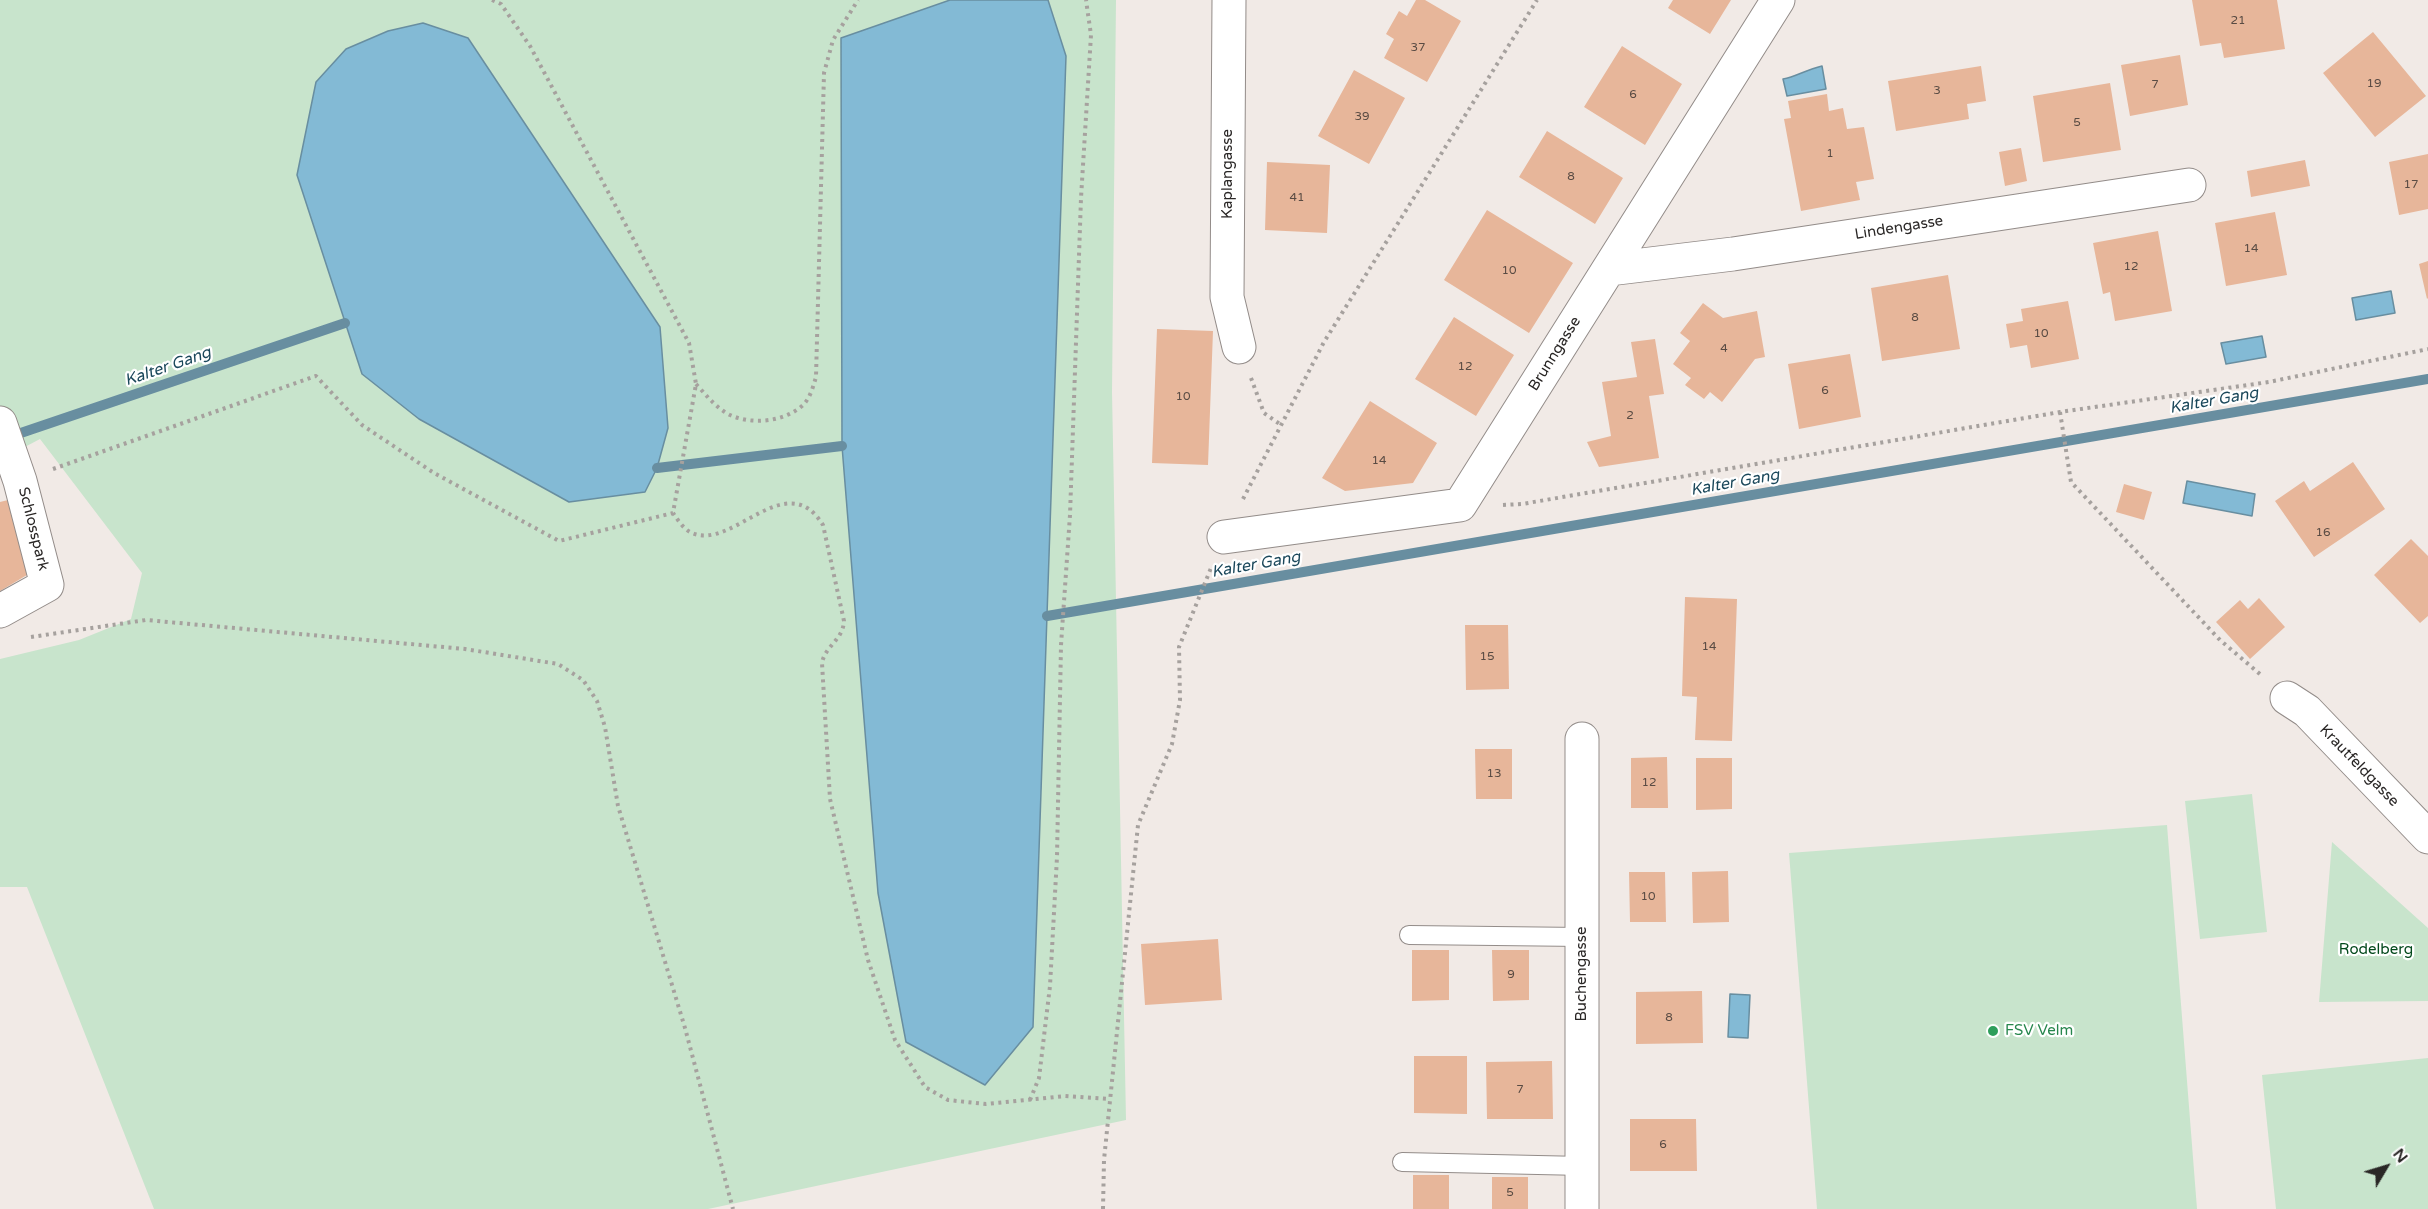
<!DOCTYPE html>
<html>
<head>
<meta charset="utf-8">
<style>
  body { margin:0 }
  #map { position:relative; width:2428px; height:1209px; overflow:hidden; background:#f1eae6; font-family:"Varela Round",sans-serif }
  canvas { display:block }
  .north { position:absolute; left:2356px; top:1137px; width:60px; height:60px; -webkit-text-stroke:4px #fff; paint-order:stroke; rotate:52deg; font-size:16px; font-weight:700; line-height:24px; text-align:center; color:#2a2726 }
  .north::after { content:''; display:block; margin:auto; width:21px; height:27px; background:#2a2726; clip-path:polygon(50% 0,100% 100%,50% 72%,0 100%) }
</style>
</head>
<body>
<div id="map">
<canvas width="2428" height="1209"></canvas>
<div class="north">N</div>
</div>
<script>
const g = document.querySelector('canvas').getContext('2d');
g.lineJoin = 'round';
function paint(path, color) {
  g.fillStyle = color;
  g.fill(path, 'evenodd');
}
function strokePath(path, color, width, dash) {
  g.strokeStyle = color;
  g.lineWidth = width;
  g.lineCap = dash ? 'butt' : 'round';
  g.setLineDash(dash || []);
  g.stroke(path);
}
function drawText(font, color, halo, rows, align = 'center') {
  g.font = font + ' "Varela Round",sans-serif';
  g.lineWidth = 4.5;
  g.setLineDash([]);
  g.textBaseline = 'middle';
  g.strokeStyle = halo;
  g.fillStyle = color;
  for (const [text, x, y, turn = 0] of rows) {
    g.save();
    g.translate(x, y);
    g.rotate((+turn || 0) * Math.PI / 180);
    g.textAlign = isNaN(turn) ? turn : align;
    if (halo) g.strokeText(text, 0, 0);
    g.fillText(text, 0, 0);
    g.restore();
  }
}
paint(new Path2D(`
  M0 0H950L841 38 842 446 878 893 906 1042 1033 1027 1066 56 1048 0H1116L1112 392 1126 1120 708 1209H154L27 887H0V659L79 640 131 619 142 573 40 439 0 460ZM468 38 660 327 668 428 362 374 297 175Z
  M2252 794 2267 932 2200 939 2185 801Z
  M2167 825 2197 1209H1817L1789 853Z
  M2332 842 2428 928V1001L2319 1002Z
  M2428 1058V1209H2276L2262 1075Z`), '#c8e4cc');
const water = new Path2D(`
  M950 0H1048L1066 56 1033 1027 985 1085 906 1042 878 893 842 446 841 38Z
  M423 23 468 38 660 327 668 428 657 468 645 492 569 502 419 419 362 374 297 175 316 82 346 49 388 31Z
  M1822 66 1826 89 1787 96 1783 79C1796 77 1805 70 1822 66Z
  M2391 291 2395 313 2356 320 2352 298Z
  M2262 336 2266 357 2226 364 2221 343Z
  M2187 481 2255 494 2252 516 2183 503Z
  M1730 994 1750 995 1748 1038 1728 1037Z`);
paint(water, '#83bad5');
strokePath(water, '#688ea0', 1.5);
strokePath(new Path2D(`
  M9 437 345 323
  M657 468 842 446
  M1047 616 2428 379`), '#688ea0', 10);
paint(new Path2D(`
  M1416 0H1425L1461 21 1427 82 1384 58 1394 39 1386 34 1399 11 1407 16Z
  M1673 0H1731L1710 34 1668 8Z
  M2192 0H2277L2285 49 2224 58 2221 43 2200 46Z
  M2373 32 2426 96 2375 137 2323 73Z
  M1622 46 1682 84 1645 145 1584 107Z
  M2180 55 2188 105 2130 116 2121 65Z
  M1981 66 1986 101 1967 104 1969 119 1896 131 1888 81Z
  M1354 70 1405 98 1369 164 1318 136Z
  M2110 83 2121 150 2043 162 2033 96Z
  M1827 94 1829 111 1843 108 1847 129 1864 127 1874 179 1856 182 1860 200 1801 211 1784 119 1791 118 1788 101Z
  M1547 131 1623 178 1595 224 1519 177Z
  M2021 148 2027 181 2005 186 1999 152Z
  M2428 154V209L2399 215 2389 162Z
  M2305 160 2310 186 2251 197 2247 171Z
  M1267 162 1330 165 1327 233 1265 230Z
  M1487 210 1573 263 1529 333 1444 280Z
  M2275 212 2287 275 2226 286 2215 223Z
  M2158 231 2172 311 2115 321 2110 292 2103 294 2093 243Z
  M2428 261V298L2427 299 2419 264Z
  M1948 275 1960 349 1882 361 1871 288Z
  M2068 301 2079 359 2031 368 2027 345 2010 348 2006 324 2023 321 2021 309Z
  M1703 303 1723 318 1757 311 1765 357 1755 359 1722 402 1710 392 1704 399 1685 385 1691 378 1673 364 1690 341 1680 333Z
  M1454 317 1514 355 1476 416 1415 379Z
  M1157 329 1213 331 1208 465 1152 463Z
  M1655 339 1664 394 1649 396 1659 458 1599 467 1587 442 1611 436 1602 382 1637 377 1631 342Z
  M1850 354 1861 417 1799 429 1788 364Z
  M1370 401 1437 443 1413 483 1345 491 1322 478Z
  M2353 462 2385 509 2314 557 2275 501 2304 481 2310 491Z
  M2124 484 2152 492 2144 520 2116 512Z
  M8 500 32 572 0 591V502Z
  M2411 539 2428 556V616L2420 623 2374 575Z
  M1685 597 1737 599 1732 741 1695 740 1697 697 1682 696Z
  M2259 598 2285 627 2250 659 2216 622 2240 600 2248 609Z
  M1465 625H1508L1509 689 1466 690Z
  M1475 749H1512V799H1476Z
  M1667 757 1668 808H1631V758Z
  M1696 758H1732V809L1696 810Z
  M1728 871 1729 922 1693 923 1692 872Z
  M1629 872H1665L1666 922H1630Z
  M1218 939 1222 1000 1145 1005 1141 944Z
  M1412 950H1449V1000L1412 1001Z
  M1492 950H1529V1000L1493 1001Z
  M1702 991 1703 1043 1636 1044V992Z
  M1414 1056H1467V1114L1414 1113Z
  M1552 1061 1553 1119H1487L1486 1062Z
  M1630 1119H1696L1697 1171H1630Z
  M1413 1175H1449V1209H1413Z
  M1492 1177H1528V1209H1492Z`), '#e7b69a');
const lane = new Path2D(`
  M1409 935 1582 937
  M1402 1162 1583 1166`);
const street = new Path2D(`
  M1229 0 1227 297 1239 347
  M1609 269 1733 254 2189 185
  M0 423 20 481 47 585 0 611
  M1224 537 1460 505 1778 0
  M2287 698 2307 711 2428 837
  M1582 1209V739`);
strokePath(lane, '#938c89', 20);
strokePath(street, '#938c89', 35);
strokePath(new Path2D(`
  M492 0 501 4 530 46 689 343 696 384 673 513C678 520 683 529 692 533 733 551 786 465 823 525L844 621C843 640 825 646 822 663L830 799 868 960 895 1040 925 1087 948 1100 986 1104 1065 1096 1110 1099
  M1251 378 1264 413 1281 425
  M696 384C707 396 716 408 730 415 752 425 783 422 802 406 810 399 813 387 816 377L824 73 833 40 858 0
  M2060 412 2071 482 2220 640 2261 675
  M53 469 316 376 362 425 434 473 559 541 673 513
  M1243 499 1324 342 1537 0
  M1503 505 1522 504 2060 412 2269 382 2428 349
  M31 637 146 620 465 649 558 664 583 680 597 701 605 727 618 806 685 1028 733 1209
  M1030 1100 1039 1078 1050 986 1057 857 1061 645 1070 515 1081 198 1091 35 1086 0
  M1103 1209 1104 1160 1138 825 1172 744 1180 700 1179 647 1211 568`), '#a6a19e', 4, [3, 4.5]);
strokePath(lane, '#fff', 18);
strokePath(street, '#fff', 33);
for (const [x, y, r, color] of [
  [1993,1031,6,"#2e9e5b"]
]) {
  const dot = new Path2D();
  dot.arc(x, y, r, 0, 2 * Math.PI);
  g.fillStyle = color;
  g.fill(dot);
  strokePath(dot, '#fff', 2);
}
drawText('12px', '#594b43', null, [
  ["21",2238,21],
  ["37",1418,48],
  ["19",2374,84],
  ["7",2155,85],
  ["3",1937,91],
  ["6",1633,95],
  ["39",1362,117],
  ["5",2077,123],
  ["1",1830,154],
  ["8",1571,177],
  ["17",2411,185],
  ["41",1297,198],
  ["14",2251,249],
  ["12",2131,267],
  ["10",1509,271],
  ["8",1915,318],
  ["10",2041,334],
  ["4",1724,349],
  ["12",1465,367],
  ["6",1825,391],
  ["10",1183,397],
  ["2",1630,416],
  ["14",1379,461],
  ["16",2323,533],
  ["14",1709,647],
  ["15",1487,657],
  ["13",1494,774],
  ["12",1649,783],
  ["10",1648,897],
  ["9",1511,975],
  ["8",1669,1018],
  ["7",1520,1090],
  ["6",1663,1145],
  ["5",1510,1193]
]);
drawText('15px', '#2a2726', '#fff', [
  ["Kaplangasse",1228,174,-90],
  ["Lindengasse",1899,228,-9],
  ["Brunngasse",1555,354,-58],
  ["Schlosspark",33,529,76],
  ["Krautfeldgasse",2359,766,46],
  ["Buchengasse",1582,974,-90]
]);
drawText('15px', '#03491c', '#fff', [
  ["Rodelberg",2376,950]
]);
drawText('15px', '#27864d', '#fff', [
  ["FSV Velm",2005,1031]
], 'left');
drawText('italic 16px', '#1a475a', '#fff', [
  ["Kalter Gang",168,367,-19],
  ["Kalter Gang",2214,401,-10],
  ["Kalter Gang",1735,483,-10],
  ["Kalter Gang",1256,565,-10]
]);
</script>
</body>
</html>
